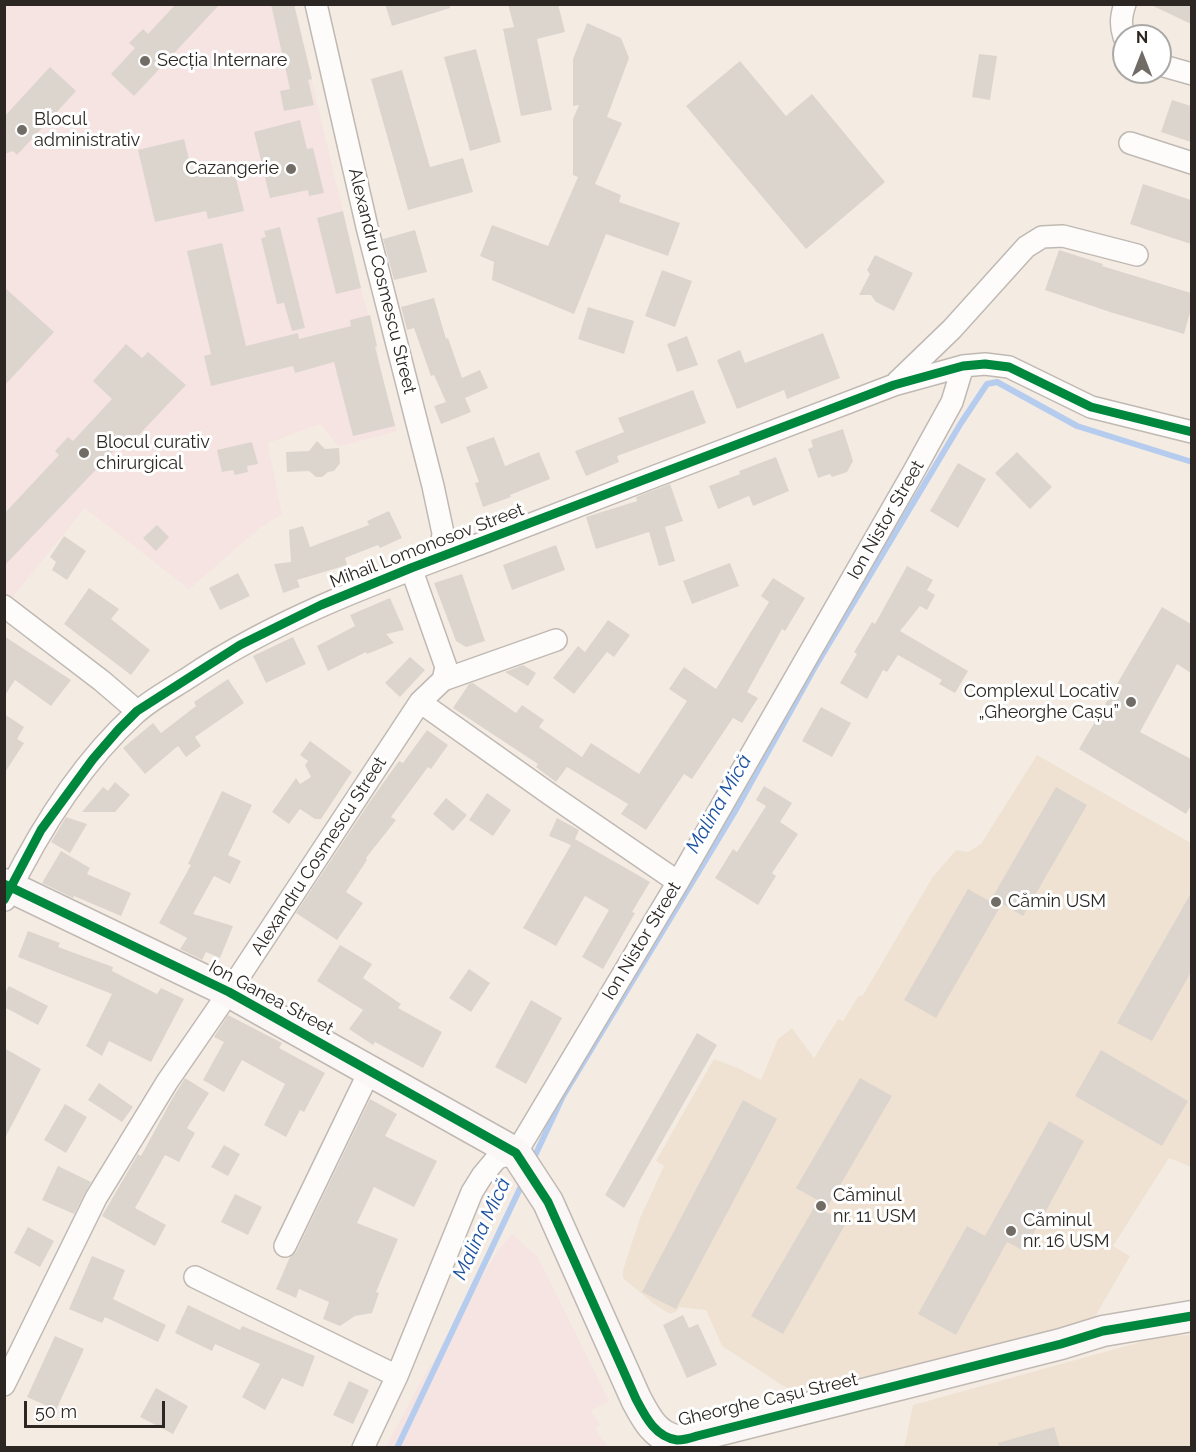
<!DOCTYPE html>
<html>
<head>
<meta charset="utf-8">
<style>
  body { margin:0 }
  #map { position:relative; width:1196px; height:1452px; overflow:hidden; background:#f4ece3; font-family:Raleway,sans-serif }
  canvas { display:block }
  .frame { position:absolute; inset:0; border:6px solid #2c2722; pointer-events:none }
  .north { position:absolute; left:1112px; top:24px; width:60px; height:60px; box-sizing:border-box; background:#fff; border:2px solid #aba9a7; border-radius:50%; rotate:0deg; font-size:16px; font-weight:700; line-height:24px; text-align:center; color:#2c2722 }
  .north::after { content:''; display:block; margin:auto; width:21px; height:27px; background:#726c66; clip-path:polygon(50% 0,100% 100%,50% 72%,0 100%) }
  .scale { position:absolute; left:24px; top:1401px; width:141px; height:27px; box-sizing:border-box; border:3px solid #2c2722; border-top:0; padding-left:8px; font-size:18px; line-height:21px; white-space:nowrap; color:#2c2722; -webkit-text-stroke:4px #fff; paint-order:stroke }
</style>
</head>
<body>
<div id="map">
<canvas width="1196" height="1452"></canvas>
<div class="frame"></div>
<div class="north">N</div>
<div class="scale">50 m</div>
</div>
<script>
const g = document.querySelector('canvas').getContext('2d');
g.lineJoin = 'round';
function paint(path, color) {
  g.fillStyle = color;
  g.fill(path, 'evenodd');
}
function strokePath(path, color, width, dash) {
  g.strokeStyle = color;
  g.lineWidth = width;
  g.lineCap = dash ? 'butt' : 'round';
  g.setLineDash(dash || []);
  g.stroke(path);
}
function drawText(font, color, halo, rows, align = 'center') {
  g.font = font + ' Raleway,sans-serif';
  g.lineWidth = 6;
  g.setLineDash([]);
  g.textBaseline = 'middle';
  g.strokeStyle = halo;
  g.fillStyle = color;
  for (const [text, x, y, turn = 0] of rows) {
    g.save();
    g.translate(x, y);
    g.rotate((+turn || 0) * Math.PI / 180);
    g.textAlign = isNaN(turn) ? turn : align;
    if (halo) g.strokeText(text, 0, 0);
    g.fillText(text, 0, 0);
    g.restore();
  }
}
paint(new Path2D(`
  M1037 755 1191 843V1167L1169 1158 1113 1246 1130 1256 1092 1322 802 1398 722 1346 706 1310 679 1307 677 1311 670 1314 654 1304 623 1278V1270L640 1218 664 1166 656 1161 714 1059 738 1068 761 1080 778 1039 792 1028 814 1058 838 1019 843 1021 858 997 863 995 932 878 956 850 968 852 981 844Z
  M1191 1335V1447L904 1448 913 1405 1162 1336Z`), '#f0e2d2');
paint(new Path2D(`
  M5 5H294L361 288 377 346 381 372 397 431 339 447 320 424 268 443 282 514 260 528 189 589 85 508 11 599 5 595Z
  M512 1234 538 1257 609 1401 591 1411 600 1425 595 1429 608 1447H386L420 1383 498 1250Z`), '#f6e4e2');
strokePath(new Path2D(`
  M532 1162 563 1096 734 813 815 667 961 423 987 384 997 382 1077 426 1192 462
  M397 1448 524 1180`), '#b5ccef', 6);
paint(new Path2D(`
  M176 4H220L134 96 111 74 135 48 129 43 143 29 148 34Z
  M271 4H294L312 79 308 80 314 105 284 111 280 91 290 89Z
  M385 4H450V8L392 26Z
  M508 4H558L565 32 537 39 552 110 521 116 503 29 514 27Z
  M1149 4H1191V24Z
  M587 23 621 38 629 58 607 117 622 123 595 184 621 195 619 202 680 223 668 256 606 234 574 314 492 280 494 262 480 256 492 225 548 246 578 177 573 175V119L579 105 573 106V59Z
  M476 49 501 142 470 151 444 57Z
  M979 54 997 56 990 100 972 97Z
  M740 61 786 116 812 94 885 182 806 249 686 106Z
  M50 67 76 91 17 155 13 151 4 154V117Z
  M402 70 430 167 463 158 473 192 408 210 371 79Z
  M1172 100 1191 106V142L1161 132Z
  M300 120 307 149 313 148 324 193 309 196 308 190 270 198 254 132Z
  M184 139 193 176 233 166 244 211 208 219 206 211 155 222 138 150Z
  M1143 184 1191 200V244L1130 224Z
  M343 211 361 288 336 294 317 218Z
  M280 227 305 328 292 331 284 303 277 304 261 238 266 237 264 231Z
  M415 230 427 272 394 280 383 239Z
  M222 243 246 346 298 333 299 339 351 326 350 320 370 315 377 346 375 347 395 426 353 436 334 362 295 373 293 366 211 386 204 356 211 354 187 251Z
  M1059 250 1103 264 1102 266 1191 293V309L1184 334 1110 312 1045 290Z
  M875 255 913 273 894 311 876 302 871 295H859L870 274 867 270Z
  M662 270 692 281 675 327 645 316Z
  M4 287 54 332 4 386Z
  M434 298 446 339 448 338 462 378 480 370 488 388 465 398 471 412 441 424 434 406 446 402 434 375 431 376 414 328 407 330 401 307Z
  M588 307 634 321 624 354 578 339Z
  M823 333 840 378 787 399 784 390 737 409 717 360 740 350 745 363Z
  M687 336 698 365 677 372 667 344Z
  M126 344 142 358 148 352 186 385 134 440 129 435 4 566V514L59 455 55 451 68 437 73 441 112 399 93 381Z
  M693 390 706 423 617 456 619 462 586 476 575 451 624 432 618 418Z
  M843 429 853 461 847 472 832 477 830 474 818 478 808 449 813 447 811 440Z
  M494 437 505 466 539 452 550 479 510 495 511 497 483 507 475 483 479 482 466 447Z
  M317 441 325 449 339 448 340 463 334 471 328 472 322 477H316L309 471 287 472 286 452 309 451Z
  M252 442 258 464 247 466 248 472 235 475 233 470 222 472 217 450Z
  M1017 452 1052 487 1030 509 995 473Z
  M776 457 789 491 753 506 749 496 718 509 709 486 740 474 739 471Z
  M958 463 986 479 958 528 930 511Z
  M670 484 683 521 665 527 675 561 659 566 649 532 596 549 586 517 637 501 636 497Z
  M389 511 402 538 380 548 378 545 345 558 347 565 297 580 300 587 283 593 274 564 291 562 289 530 303 526 310 547 369 525 367 521Z
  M157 525 169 537 156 551 143 538Z
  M64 536 86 551 67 580 52 570 56 562 50 557Z
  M556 545 565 570 512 590 503 565Z
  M730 563 739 586 692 604 683 581Z
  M907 566 933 580 927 590 935 595 927 610 920 606 900 631 968 671 955 693 939 684 942 680 898 655 887 672 883 670 867 699 840 683 857 654 854 652 872 622 875 624Z
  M238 573 250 596 220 610 209 588Z
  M462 574 485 641 466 647 456 641 434 583Z
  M773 578 805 598 785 631 782 629 747 692 758 698 742 723 733 718 692 779 684 774 646 830 621 814 628 804 567 767 556 782 536 767 538 764 453 708 469 684 473 683 516 713 522 705 544 720 539 727 582 757 591 743 639 774 687 701 669 689 684 667 716 689 769 602 761 596Z
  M89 588 119 609 111 619 150 650 131 675 64 624Z
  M390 598 404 630 386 634 394 643 367 654 366 652 328 671 317 646 355 626 350 615Z
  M1162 607 1191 624V673L1177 664 1140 732 1191 759V805L1186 814 1079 749Z
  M608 620 630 635 614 657 607 652 574 694 553 678 578 646 585 652Z
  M4 636 71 680 51 706 15 680 4 697Z
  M293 637 306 664 266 683 253 656Z
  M410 657 425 670 400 697 385 683Z
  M523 665 536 673 528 686 505 672Z
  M228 679 244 703 195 737 201 746 186 757 178 746 145 774 123 748 153 723 161 733 196 706 194 702Z
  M821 707 851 723 832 757 802 741Z
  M4 714 24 727 17 739 24 743 4 774Z
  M427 730 448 745 431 769 428 767 391 817 396 820 366 858 367 860 346 892 363 903 337 940 296 913 371 800 399 761 403 763Z
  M310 741 352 772 321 819H315L300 809 289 824 272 812 296 778 300 784 311 777 305 765 308 761 300 755Z
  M115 782 130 795 115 812H82L103 787 108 791Z
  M764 786 792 803 780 822 798 834 772 873 776 876 758 905 715 878 733 849 737 852 766 806 756 800Z
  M1056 787 1087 805 1023 916 992 898Z
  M222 791 252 805 228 855 241 861 230 884 214 876 193 914 233 926 220 958 206 952 202 960 180 949 187 938 159 923 191 865 188 864Z
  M487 793 511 810 493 836 469 820Z
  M446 798 467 815 453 831 433 814Z
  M66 817 87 824 70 853 51 842Z
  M557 818 579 830 575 839 650 882 632 912 635 913 603 969 582 957 609 910 585 896 556 946 523 928 571 845 549 836Z
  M61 851 90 868 87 874 131 893 121 916 74 896 73 898 42 883Z
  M968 889 1000 907 936 1018 904 1000Z
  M1191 893V972L1152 1041 1117 1023Z
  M28 931 60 943 58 947 113 967 112 971 157 994 161 988 184 999 151 1062 109 1041 102 1056 86 1046 112 994 18 957Z
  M340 945 372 964 363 978 401 1004 398 1008 442 1032 423 1068 375 1042 373 1045 349 1029 363 1010 317 981Z
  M469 969 490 983 471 1012 449 998Z
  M9 986 48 1006 38 1025 4 1007V995Z
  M531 1000 562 1018 526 1084 495 1067Z
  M228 1015 282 1043 279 1048 325 1073 304 1112 300 1110 286 1137 264 1125 285 1084 242 1060 224 1092 203 1080 224 1042 214 1037Z
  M697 1033 717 1045 624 1208 605 1195Z
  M4 1048 41 1069 4 1140Z
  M1101 1050 1188 1101 1162 1146 1075 1096Z
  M185 1078 209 1093 187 1128 195 1133 179 1162 165 1155 135 1208 166 1225 155 1246 102 1216 138 1154 141 1156 172 1099Z
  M860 1078 892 1096 828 1206 796 1188Z
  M99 1083 133 1107 122 1122 88 1100Z
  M370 1099 397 1114 385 1136 437 1161 414 1207 374 1187 357 1223 398 1239 376 1292 379 1293 372 1313 355 1316 340 1326 323 1319 329 1302 299 1289 296 1298 276 1289 290 1257 296 1252Z
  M743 1100 777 1119 676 1309 642 1292Z
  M65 1104 87 1117 66 1153 44 1140Z
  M1049 1121 1084 1141 1024 1251 1007 1242 956 1335 918 1314 967 1226 985 1236Z
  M224 1145 240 1154 228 1176 211 1167Z
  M58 1166 91 1182 74 1214 42 1200Z
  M235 1194 262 1207 248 1235 221 1222Z
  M815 1206 846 1223 783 1334 751 1316Z
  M28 1227 54 1241 40 1267 14 1253Z
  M92 1256 125 1270 113 1299 166 1325 158 1342 105 1317 102 1323 69 1309Z
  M188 1305 240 1330 242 1326 315 1356 303 1387 282 1378 265 1410 242 1397 260 1364 215 1344 212 1351 175 1333Z
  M683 1315 689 1328 698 1324 717 1365 687 1378 663 1325Z
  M55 1336 84 1349 56 1410 27 1397Z
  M349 1381 369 1390 353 1424 333 1415Z
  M156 1388 188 1406 173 1434 140 1417Z
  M1054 1427 1060 1448H999L998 1443Z`), '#dcd5ce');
const street = new Path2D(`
  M316 4 367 227 433 486 443 533 440 558
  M1124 37C1120 25 1121 16 1125 4
  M1160 65 1192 74
  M1130 143 1192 163
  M897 382 952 329 1026 247 1042 237 1063 236 1137 255
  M411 568 446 667 443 680
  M4 606 102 681 137 711
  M420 702 551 795 678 882
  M5 900C38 832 79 765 135 714 150 700 171 689 188 678 279 617 380 581 482 543 619 490 757 437 894 385L963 366 985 364 1009 367 1091 407 1192 432
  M285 1246 370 1070
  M195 1277 397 1376
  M4 1385 96 1198 167 1082 229 992 420 702 443 680 556 640
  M363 1448 397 1376 472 1192 482 1176 497 1158 516 1153 678 882 914 471 952 402 963 366`);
const secondary = new Path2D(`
  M4 884 229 992 516 1153 548 1202 636 1399C645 1416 655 1437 677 1440 683 1440 691 1438 697 1436L1061 1344 1103 1331 1192 1316`);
strokePath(street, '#c0b9b3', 24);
strokePath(secondary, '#c0b9b3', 33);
strokePath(street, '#fdfcfb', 21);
strokePath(secondary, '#fbf7f6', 30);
strokePath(new Path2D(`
  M4 884 229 992 516 1153 548 1202 636 1399C645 1416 655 1437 677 1440 683 1440 691 1438 697 1436L1061 1344 1103 1331 1192 1316
  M4 900 41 830 93 759 119 729 137 711 240 645 321 605 411 568 894 385 963 366 985 364 1009 367 1091 407 1192 432`), '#00873e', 9);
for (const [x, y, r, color] of [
  [145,61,6,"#726c66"],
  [22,130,6,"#726c66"],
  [291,169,6,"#726c66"],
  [84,453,6,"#726c66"],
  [1131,702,6,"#726c66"],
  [996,902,6,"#726c66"],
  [821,1206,6,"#726c66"],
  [1011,1231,6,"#726c66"]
]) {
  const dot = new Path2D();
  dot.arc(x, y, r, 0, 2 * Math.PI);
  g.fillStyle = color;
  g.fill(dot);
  strokePath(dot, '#fff', 2);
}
drawText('18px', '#2c2722', '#fff', [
  ["Secția Internare",157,61],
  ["Blocul",34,120],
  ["administrativ",34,141],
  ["Cazangerie",279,169,"right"],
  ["Blocul curativ",96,443],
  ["chirurgical",96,464],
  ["Complexul Locativ",1119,692,"right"],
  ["„Gheorghe Cașu”",1119,713,"right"],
  ["Cămin USM",1008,902],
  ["Căminul",833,1196],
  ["nr. 11 USM",833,1217],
  ["Căminul",1023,1221],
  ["nr. 16 USM",1023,1242]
], 'left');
drawText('18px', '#2c2722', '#fff', [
  ["Alexandru Cosmescu Street",382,281,76],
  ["Ion Nistor Street",886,520,-60],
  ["Mihail Lomonosov Street",427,546,-21],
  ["Alexandru Cosmescu Street",319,856,-57],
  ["Ion Nistor Street",642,941,-59],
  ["Ion Ganea Street",271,998,28],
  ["Gheorghe Cașu Street",768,1400,-13]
]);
drawText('italic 20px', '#1c519f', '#fff', [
  ["Malina Mică",719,804,-60],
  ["Malina Mică",482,1229,-65]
]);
</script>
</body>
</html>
